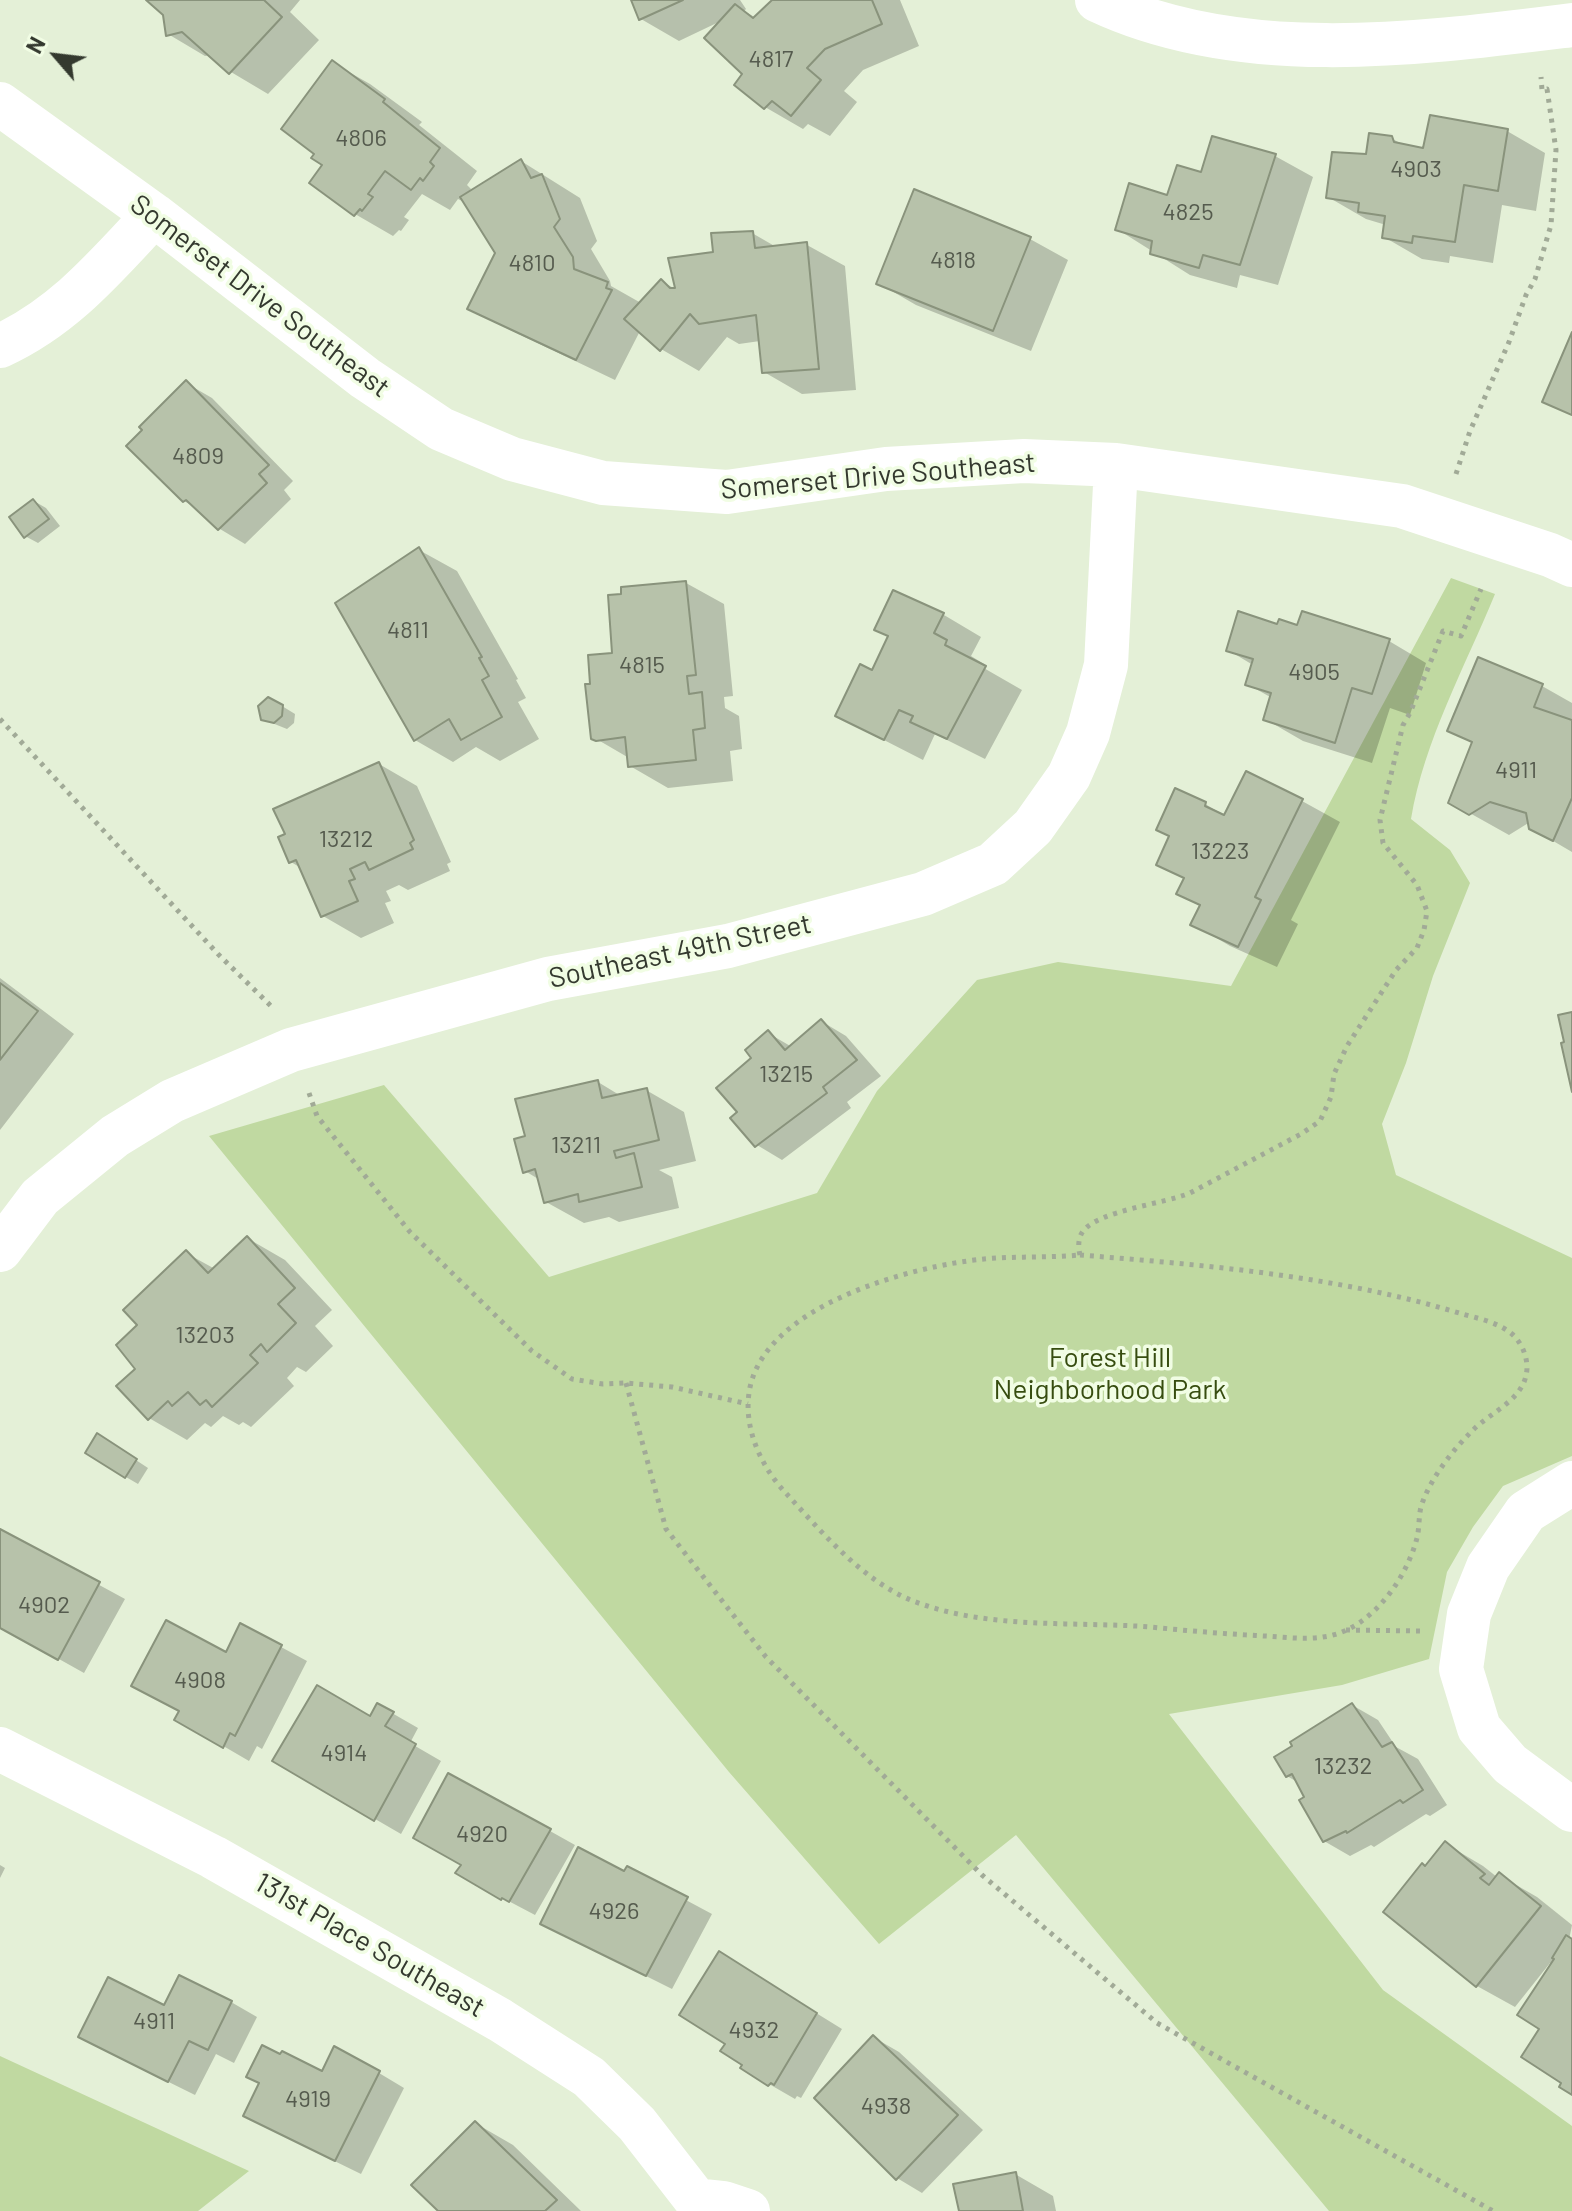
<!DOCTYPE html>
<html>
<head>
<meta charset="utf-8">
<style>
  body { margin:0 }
  #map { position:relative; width:1572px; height:2211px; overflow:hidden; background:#e4f0d7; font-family:Barlow,sans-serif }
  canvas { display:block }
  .north { position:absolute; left:16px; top:16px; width:80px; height:80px; -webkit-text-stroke:6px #f1fde4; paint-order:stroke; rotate:298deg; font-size:22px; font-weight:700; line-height:32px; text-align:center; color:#34392f }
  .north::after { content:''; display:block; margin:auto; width:28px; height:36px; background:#34392f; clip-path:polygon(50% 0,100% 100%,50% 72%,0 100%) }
</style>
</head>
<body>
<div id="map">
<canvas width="1572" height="2211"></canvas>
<div class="north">N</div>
</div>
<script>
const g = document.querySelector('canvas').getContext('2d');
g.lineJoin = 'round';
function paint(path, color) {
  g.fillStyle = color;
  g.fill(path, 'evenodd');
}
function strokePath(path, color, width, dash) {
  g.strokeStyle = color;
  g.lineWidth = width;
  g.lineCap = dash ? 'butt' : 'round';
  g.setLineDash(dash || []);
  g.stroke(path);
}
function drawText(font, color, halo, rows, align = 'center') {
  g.font = font + ' Barlow,sans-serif';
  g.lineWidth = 7;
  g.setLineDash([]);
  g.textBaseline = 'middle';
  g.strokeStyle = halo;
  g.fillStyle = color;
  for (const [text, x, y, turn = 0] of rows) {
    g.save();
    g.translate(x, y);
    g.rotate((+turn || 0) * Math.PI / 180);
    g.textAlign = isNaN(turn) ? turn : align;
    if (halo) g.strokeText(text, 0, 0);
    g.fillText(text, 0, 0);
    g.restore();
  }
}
paint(new Path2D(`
  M1451 578 1495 594C1465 667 1424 741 1411 819L1450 850 1470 883 1433 976 1406 1063 1382 1124 1396 1175 1572 1258V1456L1503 1486 1473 1527 1447 1572 1429 1659 1342 1685 1169 1714 1383 1990 1572 2126V2211H1329L1016 1835 879 1944 729 1772 209 1136 384 1085 549 1277 817 1193 877 1091 977 980 1058 962 1231 986Z
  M0 2056 249 2171 198 2211H0Z`), '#c0d9a1');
paint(new Path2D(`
  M149 0H300L290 12 319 40 268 94 231 72 211 55 205 56 168 34 165 14Z
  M633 0H740L746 9 744 11 756 18 775 0H900L919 46 863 70 844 91 857 102 830 136 808 124 803 129 765 107 744 74 723 20 679 41 641 19Z
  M333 63 370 84 422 122 419 125 477 171 467 185 471 189 465 196 521 161 580 198 597 241 591 249 610 281 611 286 641 303 661 281 677 290 715 253 752 233 778 248 807 245 845 266 856 390 802 394 764 372 760 341 739 344 727 337 699 371 661 349 640 331 615 380 508 329 470 308 497 253 463 199 462 201 458 199 450 210 422 194 404 217 409 220 401 231 399 230 393 236 355 214 325 165Z
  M1507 131 1545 153 1536 211 1502 205 1493 263 1450 256 1449 263 1422 259 1384 237 1386 225 1366 219 1328 197 1368 156 1391 138 1407 147 1424 151Z
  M1275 156 1313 177 1278 285 1240 275 1237 288 1190 275 1117 229 1202 175Z
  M1030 239 1068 260 1031 351 916 305 878 283Z
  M186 383 212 398 293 481 284 490 291 499 245 544 220 529 198 509 184 501Z
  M34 501 46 508 60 526 38 543 25 536Z
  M419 550 457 571 518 679 516 680 526 698 518 702 539 739 500 761 476 747 453 762 415 740Z
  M686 583 724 604 733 696 724 697 725 708 739 716 742 749 730 751 733 781 668 788 630 766 629 758 593 737 592 686 614 655Z
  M894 592 944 615 981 637 971 656 984 664 982 667 1022 690 985 759 935 734 923 760 837 716 873 672 890 637Z
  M1298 628 1389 641 1426 663 1410 715 1390 708 1372 763 1303 741 1265 719 1272 698 1247 684 1253 665 1228 650Z
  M1479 660 1542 686 1572 703V852L1531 828 1530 822 1509 835 1450 802 1474 744 1450 730Z
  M282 706 295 714 294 723 287 729 262 719Z
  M379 764 417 786 451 862 447 864 450 871 408 890 399 885 386 891 391 901 385 903 394 923 361 938 323 916 301 868 291 862Z
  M1302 801 1340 822 1291 920 1298 924 1277 967 1230 946 1193 924 1201 906 1179 894 1186 880 1159 864 1205 804 1226 816Z
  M0 978 74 1034 0 1130Z
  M821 1021 846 1036 881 1076 847 1102 851 1108 782 1160 757 1145 740 1113 754 1058 768 1033 792 1047Z
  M598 1082 621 1096 646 1090 684 1112 696 1161 659 1170 672 1177 679 1208 619 1222 609 1217 584 1223 546 1202 540 1180 525 1171 527 1137Z
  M247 1238 285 1260 332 1310 315 1326 333 1346 306 1372 297 1367 287 1378 294 1386 251 1427 243 1422 239 1425 223 1416 211 1427 205 1423 187 1440 149 1418 137 1369 140 1326 186 1253 215 1269Z
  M110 1443 148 1468 138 1484 126 1477Z
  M0 1531 125 1599 84 1673 0 1626Z
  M281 1647 307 1661 262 1749 257 1746 249 1761 177 1719 227 1655Z
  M378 1705 418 1728 410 1743 441 1761 401 1834 275 1761 370 1718Z
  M1352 1705 1378 1720 1396 1747 1418 1759 1447 1805 1430 1816 1426 1814 1374 1847 1371 1845 1350 1856 1324 1841 1299 1783 1287 1776Z
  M550 1831 575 1845 535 1915 480 1886Z
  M1446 1844 1483 1866 1497 1877 1499 1875 1537 1897 1572 1925 1569 1940 1572 1941V2093L1564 2082 1542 2028 1553 1965 1550 1963 1515 2007 1477 1986 1426 1868Z
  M0 1865 5 1868 0 1878Z
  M628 1869 712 1914 672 1989 568 1937Z
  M745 1969 842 2029 801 2098 797 2096 795 2099 769 2084 745 2064 728 2044Z
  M231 2002 257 2017 234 2063 216 2054 195 2095 106 2051Z
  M873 2037 899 2052 983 2130 922 2193 897 2178Z
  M379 2073 404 2088 361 2174 271 2130 323 2074Z
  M475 2123 513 2145 581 2211H441Z
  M1015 2174 1053 2196 1056 2211H961Z`), '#0003');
const building = new Path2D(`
  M146 0H264L282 17 229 74 182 32 166 36 163 15Z
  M631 0H683L639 20Z
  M772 0H872L882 24 825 49 807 68 821 80 791 116 772 101 764 109 734 85 742 74 704 38 735 4 753 18Z
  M332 60 385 99 383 102 440 148 430 162 434 166 423 181 420 178 411 190 385 171 368 194 373 197 362 211 360 209 354 216 309 183 322 165 311 158 314 154 281 129Z
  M1430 115 1508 129 1498 191 1464 185 1455 242 1413 236 1412 243 1382 238 1385 216 1358 212 1359 203 1326 198 1332 152 1366 154 1369 133 1392 136 1394 142 1423 148Z
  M1212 136 1276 154 1240 265 1203 255 1199 268 1150 254 1152 241 1115 230 1129 183 1167 195 1177 165 1201 172Z
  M521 159 531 178 542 174 560 219 554 227 573 257 574 269 608 282 606 288 612 290 576 360 467 309 495 253 460 197Z
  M914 189 1031 237 993 331 876 284Z
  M753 231 755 248 807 242 819 369 762 373 756 315 699 324 690 314 660 351 624 319 661 279 670 288H675L668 258 713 252 711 233Z
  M1572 332V415L1542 402Z
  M186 380 269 465 259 474 267 483 218 530 186 500 183 502 126 446 142 430 139 427Z
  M33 499 49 519 24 538 9 517Z
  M419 547 482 657 479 658 489 676 482 680 502 717 461 740 449 719 414 741 335 603Z
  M686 581 696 675 687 676 689 694 702 692 705 728 693 730 696 760 628 767 625 737 596 741 591 739 585 684H590L588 655 612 653 608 595 621 594V587Z
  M893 590 944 613 934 633 947 640 945 645 986 666 947 739 910 722 913 716 899 710 884 740 835 716 860 664 872 670 888 636 874 630Z
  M1238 611 1277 624 1279 619 1297 625 1302 611 1390 639 1372 694 1352 688 1335 743 1263 720 1271 693 1245 685 1253 659 1226 651Z
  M1478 657 1543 684 1534 707 1572 720V798L1553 841 1529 829 1526 813 1490 802 1469 815 1448 803 1472 742 1447 731Z
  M268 697 283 705 282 716 274 723 261 720 258 706Z
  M379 762 414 840 410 843 413 849 369 870 365 862 350 869 355 879 349 881 358 901 321 917 296 860 289 863 278 837 285 834 273 809Z
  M1246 771 1303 799 1255 897 1261 900 1238 947 1190 925 1200 905 1176 894 1184 878 1156 865 1169 836 1156 830 1175 788 1206 802 1205 806 1224 815Z
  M0 983 38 1011 0 1060Z
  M1572 1012V1092L1561 1043 1564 1042 1558 1015Z
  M821 1019 857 1060 823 1087 827 1093 755 1147 730 1118 737 1112 716 1088 751 1058 745 1050 768 1030 785 1050Z
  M598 1080 602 1098 647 1088 659 1140 614 1151 616 1158 634 1153 642 1187 579 1202 578 1194 544 1203 535 1169 523 1173 514 1139 525 1136 515 1099Z
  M247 1236 295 1288 278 1304 296 1323 267 1352 261 1344 250 1355 258 1363 212 1407 206 1400 200 1405 188 1392 172 1406 168 1401 148 1420 116 1386 135 1369 116 1345 137 1325 123 1310 186 1250 208 1273Z
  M97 1433 137 1459 125 1478 85 1453Z
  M0 1529 100 1582 58 1660 0 1628Z
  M166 1620 226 1652 240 1623 282 1645 235 1736 230 1733 223 1748 174 1720 179 1711 131 1686Z
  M317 1685 370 1716 377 1703 394 1712 385 1726 416 1744 374 1821 272 1761Z
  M1352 1703 1382 1747 1392 1742 1423 1790 1403 1803 1400 1800 1347 1833 1346 1831 1323 1842 1299 1800 1304 1797 1292 1774 1286 1777 1274 1757 1292 1746 1290 1742Z
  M448 1773 551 1829 509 1902 502 1898 501 1900 455 1873 461 1865 413 1838Z
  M1445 1841 1485 1874 1480 1878 1489 1885 1499 1872 1541 1906 1476 1987 1383 1912 1422 1863 1425 1866Z
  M578 1847 624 1871 627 1866 688 1897 646 1976 540 1924Z
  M1566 1935 1572 1939V2095L1559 2087 1561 2083 1521 2057 1539 2029 1517 2015 1554 1959 1552 1958Z
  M719 1951 817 2013 774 2085 771 2083 768 2086 740 2068 742 2065 720 2051 725 2044 679 2015Z
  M179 1975 232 2001 208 2050 189 2041 168 2082 78 2037 108 1977 164 2005Z
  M873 2035 958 2115 896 2180 814 2098Z
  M262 2045 280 2054 282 2051 322 2071 334 2046 380 2071 335 2161 243 2116 259 2083 246 2077Z
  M475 2121 557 2200 545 2211H438L411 2185Z
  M1016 2172 1023 2211H959L953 2184Z`);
paint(building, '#b7c2aa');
strokePath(building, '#89937c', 2);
strokePath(new Path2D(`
  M1456 474 1470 431 1509 342 1526 295 1535 279 1551 225 1556 150 1547 89 1542 90 1541 77
  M0 719 218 954 271 1006
  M309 1093 317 1116 410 1232 532 1351 572 1379 603 1384 626 1383 672 1387 748 1404
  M1080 1255C1206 1265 1337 1276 1459 1313 1476 1318 1498 1322 1512 1334 1521 1342 1527 1355 1527 1368 1526 1399 1492 1411 1473 1430 1453 1450 1433 1475 1423 1501 1418 1512 1420 1526 1417 1538 1406 1580 1370 1631 1323 1637 1305 1640 1284 1637 1265 1636 1227 1634 1189 1631 1151 1627 1072 1621 989 1630 913 1601 861 1580 820 1530 783 1490 760 1464 744 1428 749 1393 761 1306 911 1266 984 1259 1016 1256 1048 1258 1080 1255Z
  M1080 1255C1078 1247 1078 1238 1083 1231 1100 1210 1164 1204 1190 1193L1301 1134 1320 1121 1331 1097 1334 1074 1347 1046 1396 970 1417 948 1424 930 1427 911 1417 885 1383 843 1380 820 1403 725 1410 713 1443 631 1461 636 1481 589
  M626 1383 666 1529 766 1657 982 1875 1157 2023 1493 2211
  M1346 1630 1420 1631`), '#a1aa97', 5, [4, 6]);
strokePath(new Path2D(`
  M1097 0C1241 68 1419 44 1572 25
  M0 104 154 215 365 378 441 429 512 459 603 483 727 492 886 469 1024 461 1116 465 1402 506 1550 555 1572 565
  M0 346C65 316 106 266 154 215
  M0 1250 40 1197 115 1136 172 1101 291 1050 548 979 728 946 923 894 993 864 1033 827 1069 776 1088 733 1106 665 1116 465
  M1572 1483 1526 1512 1488 1567 1469 1614 1461 1669 1479 1728 1510 1764 1572 1810
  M0 1749 213 1857 500 2020 589 2077 637 2124 696 2200 724 2203 748 2211`), '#fff', 44);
drawText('24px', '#555b4e', null, [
  ["4817",771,59],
  ["4806",361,138],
  ["4903",1416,169],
  ["4825",1188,212],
  ["4818",953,260],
  ["4810",532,263],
  ["4809",198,456],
  ["4811",408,630],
  ["4815",642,665],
  ["4905",1314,672],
  ["4911",1516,770],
  ["13212",346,839],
  ["13223",1220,851],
  ["13215",786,1074],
  ["13211",576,1145],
  ["13203",205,1335],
  ["4902",44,1605],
  ["4908",200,1680],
  ["4914",344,1753],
  ["13232",1343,1766],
  ["4920",482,1834],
  ["4926",614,1911],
  ["4911",154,2021],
  ["4932",754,2030],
  ["4919",308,2099],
  ["4938",886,2106]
]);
drawText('28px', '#34392f', '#f1fde4', [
  ["Somerset Drive Southeast",260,296,37],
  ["Somerset Drive Southeast",878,476,-5],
  ["Southeast 49th Street",680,951,-12],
  ["131st Place Southeast",370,1945,30]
]);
drawText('28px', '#374d10', '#f1fde4', [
  ["Forest Hill",1110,1358],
  ["Neighborhood Park",1110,1390]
]);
</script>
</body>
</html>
